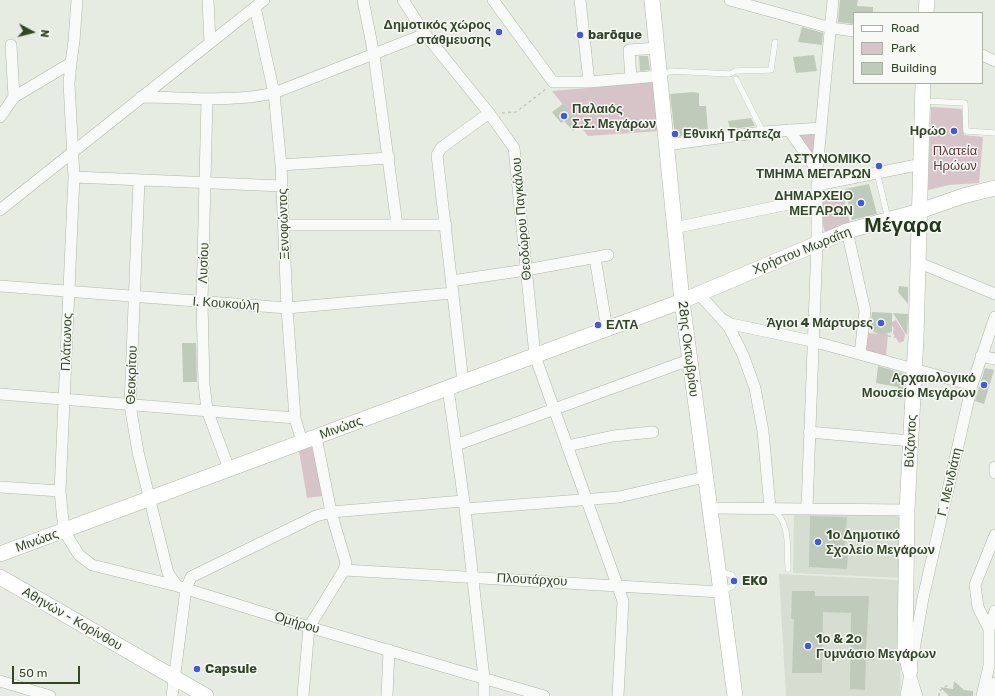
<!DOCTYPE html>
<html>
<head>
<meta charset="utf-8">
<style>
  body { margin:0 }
  #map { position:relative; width:995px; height:696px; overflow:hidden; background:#e7ece3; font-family:Rubik,sans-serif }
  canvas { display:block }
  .legend { position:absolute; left:853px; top:12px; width:130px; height:72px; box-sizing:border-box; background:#f6f9f4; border:1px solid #a8b1a3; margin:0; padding:5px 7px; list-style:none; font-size:12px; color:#34462a }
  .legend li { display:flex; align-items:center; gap:8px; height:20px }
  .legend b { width:20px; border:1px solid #a8b1a3 }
  .north { position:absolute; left:12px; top:12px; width:40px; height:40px; -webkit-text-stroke:3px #f6f9f4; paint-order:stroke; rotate:97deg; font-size:11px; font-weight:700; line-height:16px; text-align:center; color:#34462a }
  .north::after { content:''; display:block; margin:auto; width:14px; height:18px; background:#34462a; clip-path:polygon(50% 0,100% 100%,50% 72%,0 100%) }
  .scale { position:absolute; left:12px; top:666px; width:68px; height:18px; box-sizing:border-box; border:2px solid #34462a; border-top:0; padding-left:5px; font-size:12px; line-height:14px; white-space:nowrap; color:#34462a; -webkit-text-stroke:3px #f6f9f4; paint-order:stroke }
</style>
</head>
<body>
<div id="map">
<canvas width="995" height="696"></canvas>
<ul class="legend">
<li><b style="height:5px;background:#fff"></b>Road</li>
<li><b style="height:11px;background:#d7c4c9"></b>Park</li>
<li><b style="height:11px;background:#c0caba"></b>Building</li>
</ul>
<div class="north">N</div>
<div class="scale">50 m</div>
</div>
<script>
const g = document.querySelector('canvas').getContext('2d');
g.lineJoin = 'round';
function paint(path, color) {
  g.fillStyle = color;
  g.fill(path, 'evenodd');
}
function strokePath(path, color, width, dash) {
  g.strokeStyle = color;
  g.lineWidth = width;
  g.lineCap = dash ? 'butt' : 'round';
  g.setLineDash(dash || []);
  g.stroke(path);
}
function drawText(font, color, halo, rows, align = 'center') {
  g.font = font + ' Rubik,sans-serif';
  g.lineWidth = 3;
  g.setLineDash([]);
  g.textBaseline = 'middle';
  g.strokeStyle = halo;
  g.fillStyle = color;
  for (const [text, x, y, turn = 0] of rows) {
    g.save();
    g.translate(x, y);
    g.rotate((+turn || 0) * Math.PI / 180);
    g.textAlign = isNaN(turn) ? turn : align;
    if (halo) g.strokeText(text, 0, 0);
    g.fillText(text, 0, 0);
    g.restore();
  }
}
paint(new Path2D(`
  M794 512 906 516 902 578 793 573Z
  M779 574 902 580 900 696H786Z`), '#d6ded1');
paint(new Path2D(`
  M656 82 660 131 588 136 552 91Z
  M931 107 963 109 964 135 983 137 979 183 949 185 928 190Z
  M819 133 813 159 797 135Z
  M842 190 850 223 825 232 823 226 820 193Z
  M896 320 905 334 904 341 899 343 893 333 894 328 892 326V322Z
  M867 333 888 334 886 356 865 350Z
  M314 446 322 496 307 498 299 451Z`), '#d7c4c9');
paint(new Path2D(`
  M840 0H858L857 6 873 7V13H854V24L838 22Z
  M802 27 823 33 822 45 798 42Z
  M814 55 817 71 796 73 793 57Z
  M639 56H648L650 70 640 71Z
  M693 92 699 93V106H706L708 132 675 137 670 94Z
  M563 104 580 126 573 131 564 121 561 123 552 112Z
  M751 118 755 126 730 129 728 121Z
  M869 184 877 214 852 220 845 189Z
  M899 286 908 287V304L898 292Z
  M872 312 892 313V332L881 335 870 330Z
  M893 313 908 314 907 334H906Z
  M182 343H196L197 382H183Z
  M878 366 905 374 904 394H898V387L876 383Z
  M985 368 994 370 984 404 975 401Z
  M810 516 847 517 845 549H848L847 569 809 567Z
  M792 591H815V596H869L866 650H874V660H866L865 690 850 689 851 613 823 612 822 673H792L794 619H791Z
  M954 681 964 690 973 691V696H949L940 687 953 689Z`), '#c0caba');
const lane = new Path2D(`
  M660 76 671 71 730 74 735 71 771 70 775 42
  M736 79 763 132
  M924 101 965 103 966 131 995 133
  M877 172 888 219
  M773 510C791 522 787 551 788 569
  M725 573 732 575 733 586 727 589`);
const street = new Path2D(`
  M208 0 210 43
  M363 0 374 55 397 225
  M403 0 425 34 489 113 514 148 535 356 623 601 618 696
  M493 0 553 82H589L659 76
  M580 0 589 82
  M730 0 831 28 854 31
  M255 7 274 93 281 165 287 308 295 418 302 442
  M11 45 14 97
  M982 55 995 61
  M71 63 69 83 74 177 60 491 64 531 79 555 92 565 177 586 309 627 544 696
  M631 78 629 50 657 48
  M141 97C186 97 230 103 274 93L425 34
  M207 100 202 302 204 384 207 410 229 469
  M0 117 14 97 71 63 74 41 77 0
  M789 130 817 170
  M666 145 763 132 820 128
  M281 165 389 158
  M74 177 282 186
  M139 180 130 405 138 452 168 573 177 586
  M817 185 922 164
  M0 210 264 0
  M283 225H446
  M674 228 817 198
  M847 231 865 311 860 354
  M595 258 607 329
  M917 262 995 294
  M451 281 526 270 608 255
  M0 286 287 308 453 293
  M699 294 729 327 743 355 755 388 763 431 770 508
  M722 319 731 324 812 341 972 385
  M981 356 995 359
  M463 382 437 155 441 148 489 113
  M448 388 465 509 484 678V696
  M0 394 295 418
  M809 432 911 441
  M456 445 689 360
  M567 446 613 436 653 432
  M995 467V473
  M0 487 60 491
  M709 508 907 510
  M807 508 817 244V170L833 0
  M465 509 619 497 705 477
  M344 570 720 592
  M989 629 978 607 975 585 995 535
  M910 674 917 696
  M0 681 50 696
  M172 696 186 589 191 577 316 516 331 512 463 501
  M303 696 309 627 344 570 346 563 331 512 316 437
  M387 696 389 650
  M906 696 923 598 972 385 995 317
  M982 696 989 666V629L995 611
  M992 696 995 683`);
const secondary = new Path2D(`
  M652 0 682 301 735 696
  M926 13 927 0
  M0 554 682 301 847 231 920 211 963 196 995 188
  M0 577 206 696
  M910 671 905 650 907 510 916 338 923 83`);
strokePath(lane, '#aeb7a8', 6);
strokePath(street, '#aeb7a8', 12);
strokePath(secondary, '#aeb7a8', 16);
strokePath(new Path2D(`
  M502 113 516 112 546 89
  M888 336 896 337
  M939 696V691L948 685`), '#c1c8be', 1.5, [3, 3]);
strokePath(lane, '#f8faf7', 5.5);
strokePath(street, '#f8faf7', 11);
strokePath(secondary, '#fff', 15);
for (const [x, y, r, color] of [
  [499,32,4,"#4359d7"],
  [580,35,4,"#4359d7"],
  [564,116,4,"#4359d7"],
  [954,131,4,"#4359d7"],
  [675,134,4,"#4359d7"],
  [879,166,4,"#4359d7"],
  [861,203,4,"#4359d7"],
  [881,323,4,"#4359d7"],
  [598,325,4,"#4359d7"],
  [984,385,4,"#4359d7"],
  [818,542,4,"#4359d7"],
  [734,581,4,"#4359d7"],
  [808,646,4,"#4359d7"],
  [197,669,4,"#4359d7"]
]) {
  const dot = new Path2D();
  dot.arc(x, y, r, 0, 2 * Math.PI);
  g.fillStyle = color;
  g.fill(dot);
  strokePath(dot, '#f6f9f4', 1.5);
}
drawText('bold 13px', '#34462a', '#f6f9f4', [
  ["Δημοτικός χώρος",491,25,"right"],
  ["στάθμευσης",491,40,"right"],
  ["barōque",588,35],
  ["Παλαιός",572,109],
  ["Σ.Σ. Μεγάρων",572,124],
  ["Ηρώο",946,131,"right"],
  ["Εθνική Τράπεζα",683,134],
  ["ΑΣΤΥΝΟΜΙΚΟ",871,159,"right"],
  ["ΤΜΗΜΑ ΜΕΓΑΡΩΝ",871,174,"right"],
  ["ΔΗΜΑΡΧΕΙΟ",853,196,"right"],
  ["ΜΕΓΑΡΩΝ",853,211,"right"],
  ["Άγιοι 4 Μάρτυρες",873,323,"right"],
  ["ΕΛΤΑ",606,325],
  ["Αρχαιολογικό",976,378,"right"],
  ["Μουσείο Μεγάρων",976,393,"right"],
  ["1ο Δημοτικό",826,535],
  ["Σχολείο Μεγάρων",826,550],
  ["EKO",742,581],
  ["1ο & 2ο",816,639],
  ["Γυμνάσιο Μεγάρων",816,654],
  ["Capsule",205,669]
], 'left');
drawText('13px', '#63363e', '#f6f9f4', [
  ["Πλατεία",955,151],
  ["Ηρώων",955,166]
]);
drawText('13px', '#34462a', '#f6f9f4', [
  ["Θεοδώρου Παγκάλου",522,219,-95],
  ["Ξενοφώντος",284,224,-92],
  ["Χρήστου Μωραΐτη",802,251,-22],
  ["Λυσίου",204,263,-88],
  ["Ι. Κουκούλη",226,304,4],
  ["Πλάτωνος",67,342,-88],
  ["28ης Οκτωβρίου",688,349,83],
  ["Θεοκρίτου",132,375,-88],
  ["Μινώας",341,428,-20],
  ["Βύζαντος",911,441,-87],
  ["Γ. Μενιδιάτη",950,482,-77],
  ["Μινώας",37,541,-20],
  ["Πλουτάρχου",532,580,3],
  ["Αθηνών - Κορίνθου",72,619,30],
  ["Ομήρου",297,623,17]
]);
drawText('bold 21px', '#25371c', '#f6f9f4', [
  ["Μέγαρα",903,226]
]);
</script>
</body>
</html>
